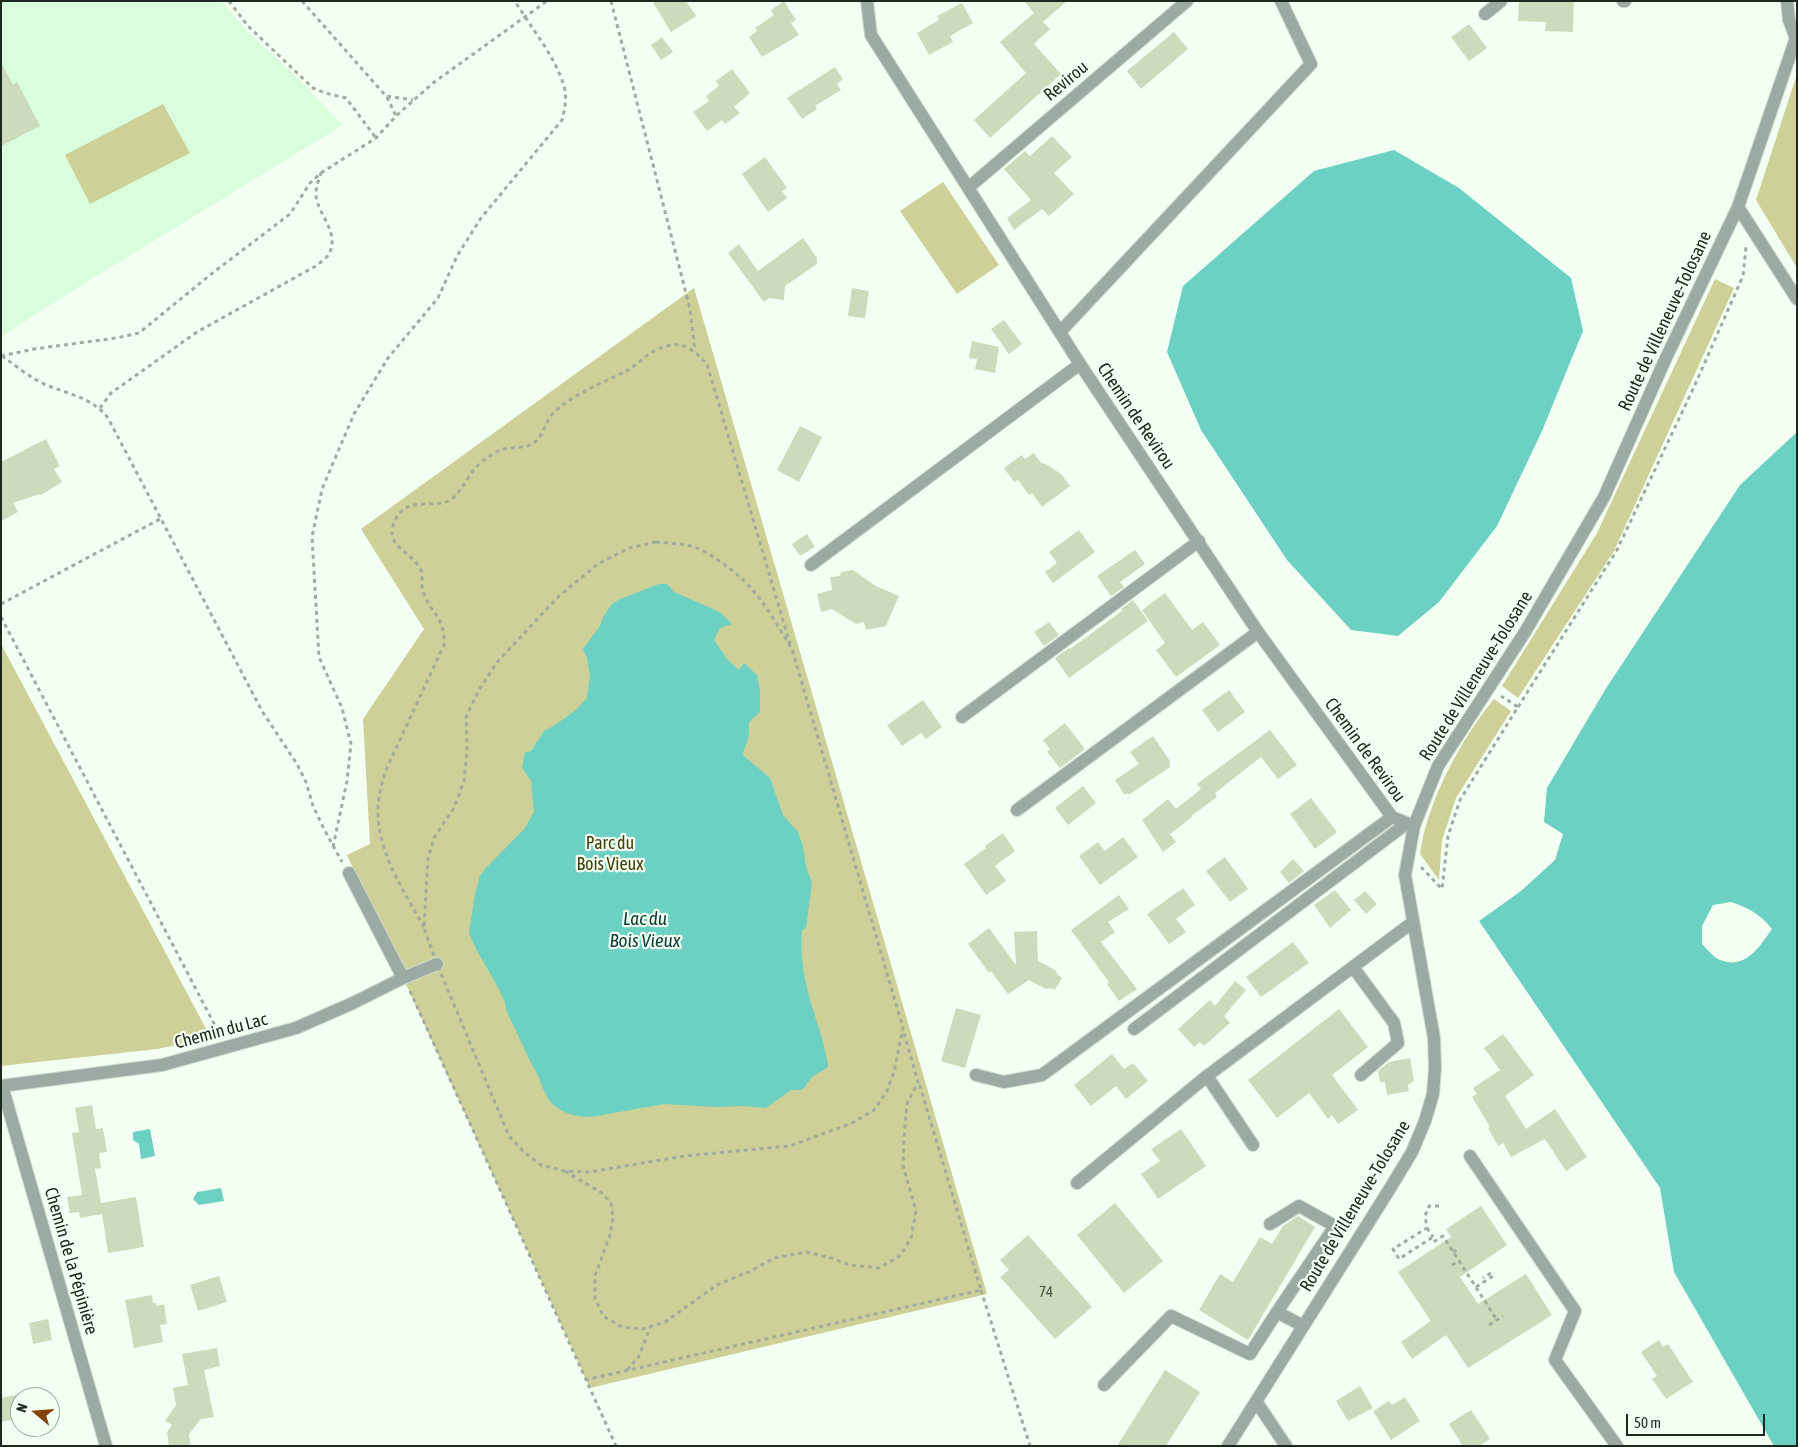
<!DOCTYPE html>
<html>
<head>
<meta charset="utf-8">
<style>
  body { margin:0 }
  #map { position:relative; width:1798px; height:1447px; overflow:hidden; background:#f4fff4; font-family:"Asap Condensed",sans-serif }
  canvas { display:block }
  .frame { position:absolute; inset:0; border:2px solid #1d281e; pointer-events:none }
  .north { position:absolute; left:10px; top:1387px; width:50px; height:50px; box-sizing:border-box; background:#f4fff4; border:1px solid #9ea99e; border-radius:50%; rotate:288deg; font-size:14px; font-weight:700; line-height:20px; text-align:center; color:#1d281e }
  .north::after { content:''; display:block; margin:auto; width:18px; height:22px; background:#834308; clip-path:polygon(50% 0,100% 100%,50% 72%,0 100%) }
  .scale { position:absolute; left:1626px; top:1414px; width:139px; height:22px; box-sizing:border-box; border:2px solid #1d281e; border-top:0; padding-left:6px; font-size:15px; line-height:18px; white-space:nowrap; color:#1d281e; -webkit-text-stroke:4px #f4fff4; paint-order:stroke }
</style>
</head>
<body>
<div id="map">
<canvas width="1798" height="1447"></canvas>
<div class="frame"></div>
<div class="north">N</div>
<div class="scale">50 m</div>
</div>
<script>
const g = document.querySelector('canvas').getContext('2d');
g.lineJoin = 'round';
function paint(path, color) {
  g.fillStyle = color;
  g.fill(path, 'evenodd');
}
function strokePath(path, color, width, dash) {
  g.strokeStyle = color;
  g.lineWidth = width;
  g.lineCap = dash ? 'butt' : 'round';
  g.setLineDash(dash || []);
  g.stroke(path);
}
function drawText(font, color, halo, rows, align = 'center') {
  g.font = font + ' "Asap Condensed",sans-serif';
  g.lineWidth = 4.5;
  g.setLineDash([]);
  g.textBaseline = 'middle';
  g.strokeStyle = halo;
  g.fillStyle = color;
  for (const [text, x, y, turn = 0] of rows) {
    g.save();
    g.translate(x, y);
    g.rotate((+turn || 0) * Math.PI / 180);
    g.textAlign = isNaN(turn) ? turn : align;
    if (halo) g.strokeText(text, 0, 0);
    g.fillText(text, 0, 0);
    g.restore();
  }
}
paint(new Path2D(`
  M1 1H222L247 31 297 77 343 125 77 288 1 337Z`), '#dafddd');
paint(new Path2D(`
  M1797 74V268L1756 200Z
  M163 104 190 153 90 204 65 155Z
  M943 182 999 265 957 294 900 211Z
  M1715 279 1734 288 1614 551 1518 698 1502 686 1597 533Z
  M694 288 987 1294 590 1388 347 855 370 844 363 719 424 629 361 529Z
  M1 644 211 1038 157 1049 1 1066Z
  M1494 699 1511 711 1456 798 1442 840 1439 880 1420 854C1427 802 1461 739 1494 699Z`), '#cdd097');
paint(new Path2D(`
  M1394 150 1459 188 1571 278 1583 331 1542 431 1497 526 1439 602 1398 636 1351 630 1287 560 1201 430 1167 352 1183 286 1314 171Z
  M1797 432V1446H1774L1674 1272 1660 1188 1479 921 1521 891 1555 860 1563 834 1544 822 1547 788 1605 690 1740 485ZM1731 902C1749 908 1760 914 1772 929 1759 947 1746 970 1720 960 1713 957 1707 949 1702 944V926L1713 905Z
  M659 584H667L674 592 715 610 722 614 732 624 720 628 714 640 727 659 739 670 744 663 757 675 760 691V712L749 722V736L743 753 744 756 770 778 783 815 798 832 803 846 806 867 812 882 806 928 802 930C800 951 803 972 808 992 814 1017 825 1041 828 1067L812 1077 804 1088 801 1090H791L766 1108 744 1106 715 1107 664 1104 591 1117C576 1117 559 1113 549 1100 542 1090 540 1076 532 1065L506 1010 505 1002 495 982 476 949 469 933 475 894 480 876 485 869 525 828 534 812 531 781 522 768 525 752 531 751 544 731 555 725 576 710 587 698 590 677 587 658 583 649 600 626 603 617 612 604 620 599Z
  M150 1129 155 1156 141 1159 139 1144 133 1140V1132Z
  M221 1188 224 1201 199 1205 193 1199 197 1192Z`), '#6cd0c3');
paint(new Path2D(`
  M652 1H686L696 16 671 32Z
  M784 1 796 20 791 23 799 35 762 57 749 37 757 31 755 28 774 15 771 10Z
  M1024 1H1067L1043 22 1050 29 1034 44 1061 74 990 138 974 120 1026 73 1000 42 1034 13Z
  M1519 1H1574L1573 32 1545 31 1546 22 1518 21Z
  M962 3 973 23 950 36 953 42 929 55 917 33 939 20 937 16Z
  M1469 24 1487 48 1469 61 1451 37Z
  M1174 32 1188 49 1141 89 1127 71Z
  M662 37 673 52 661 60 651 45Z
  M1 62 13 85 17 82 40 126 1 146Z
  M835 67 843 79 837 84 841 90 815 106 817 109 802 119 787 98Z
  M732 69 750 93 734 107 740 113 725 124 722 120 707 131 693 112 709 101 706 96 719 86 716 81Z
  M1052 136 1072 157 1054 173 1074 194 1049 216 1042 209 1014 230 1007 218 1031 200 1004 169 1025 151 1030 156Z
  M765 157 787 188 782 191 787 198 768 212 742 174Z
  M803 238 817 258V264L785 286 784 300 769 298 764 302 728 253 739 244 758 271Z
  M852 288 869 291 865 318 848 316Z
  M1004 320 1022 344 1009 354 991 329Z
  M972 341 999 347 995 373 975 369 977 359 969 358Z
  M800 426 822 437 799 482 777 470Z
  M46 439 60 466 54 469 62 482 41 495 39 494 13 503 18 512 1 521V462Z
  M1034 453 1041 463 1046 464 1061 474 1070 486 1042 507 1032 493 1029 495 1018 480 1014 482 1004 468 1022 455 1025 459Z
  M1079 530 1095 552 1053 583 1045 572 1057 563 1049 552Z
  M807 534 815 547 800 556 792 544Z
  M1135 550 1145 564 1120 582 1124 587 1111 596 1097 576Z
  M853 570 876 586 899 596 886 626 866 630 864 622 856 624 832 609 821 612 817 594 832 590 830 577 840 576 841 572Z
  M1165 593 1192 630 1203 622 1220 645 1176 677 1156 650 1165 643 1142 610Z
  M1133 600 1148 621 1069 678 1055 658 1069 648 1070 649 1122 611 1121 609Z
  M1049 622 1059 635 1044 646 1034 632Z
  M1229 690 1245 712 1218 732 1202 710Z
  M923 700 942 727 926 739 921 733 902 746 887 725Z
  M1065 723 1085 749 1060 768 1047 752 1050 749 1043 740Z
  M1270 730 1297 765 1278 779 1261 757 1215 793 1217 797 1191 816 1192 817 1170 834 1176 842 1163 852 1142 820 1168 799 1176 809 1201 789 1197 784Z
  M1153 736 1170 761V767L1130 794H1124L1115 780 1139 764 1130 752Z
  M1083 786 1096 803 1068 825 1055 808Z
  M1311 798 1337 832 1315 849 1290 814Z
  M1003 833 1015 851 995 866 1006 881 986 895 964 864 986 848 985 846Z
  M1123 837 1138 857 1100 885 1079 856 1098 842 1105 851Z
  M1225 857 1248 889 1230 902 1206 871Z
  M1293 859 1304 871 1289 883 1280 872Z
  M1183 888 1195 905 1176 919 1186 932 1169 944 1147 914Z
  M1335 890 1351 910 1330 928 1314 905Z
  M1365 891 1377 904 1366 914 1354 900Z
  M1119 895 1129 909 1108 922 1115 932 1101 942 1137 989 1119 1001 1107 984 1109 982 1071 930Z
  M989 928 1016 965 1014 932 1037 931 1038 961 1055 970 1058 975 1062 978 1055 990 1051 988 1046 989 1029 980 1008 994 991 971 989 973 968 944Z
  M1293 942 1309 963 1261 997 1246 977Z
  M1235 981 1246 990 1224 1016 1230 1023 1204 1046 1200 1042 1194 1047 1178 1029 1210 1000 1215 1006Z
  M956 1008 981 1015 965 1068 941 1061Z
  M1339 1009 1368 1047 1332 1075 1358 1110 1338 1124 1332 1115 1328 1119 1309 1093 1277 1118 1248 1080Z
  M1503 1034 1534 1075 1505 1096 1526 1129 1555 1109 1587 1157 1566 1171 1545 1139 1511 1157 1503 1143 1498 1146 1488 1128 1490 1127 1472 1097 1477 1094 1473 1088 1500 1070 1484 1048Z
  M1112 1054 1124 1069 1133 1063 1148 1081 1126 1099 1116 1086 1091 1106 1074 1085Z
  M1410 1058 1414 1081 1408 1085 1409 1091 1387 1095 1385 1082H1380L1378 1071 1389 1062Z
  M92 1105 96 1129 103 1128 107 1152 99 1153 101 1168 95 1169 101 1203 136 1197 144 1247 108 1253 102 1214 80 1218 79 1212 70 1213 67 1197 82 1195 72 1133 79 1132 75 1108Z
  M1181 1129 1206 1166 1158 1199 1141 1174 1160 1161 1151 1149Z
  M1115 1203 1163 1261 1124 1293 1077 1235Z
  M1481 1206 1507 1245 1460 1277 1478 1304 1526 1274 1552 1315 1468 1368 1446 1335 1412 1359 1401 1342 1431 1321 1398 1272 1451 1237 1446 1229Z
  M1298 1216 1315 1227 1248 1340 1199 1310 1220 1274 1233 1282 1260 1237 1272 1244 1283 1226Z
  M1028 1235 1092 1307 1055 1339 1000 1277 1009 1270 1000 1260Z
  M219 1276 227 1302 198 1311 190 1285Z
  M152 1295 153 1303H156V1306L164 1304 167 1324 160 1325 163 1342 134 1348 125 1300Z
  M48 1319 52 1340 33 1344 29 1323Z
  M1659 1340 1663 1347 1668 1344 1693 1382 1666 1399 1652 1379 1657 1376 1641 1352Z
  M217 1348 220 1366 204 1370 214 1417 201 1419 189 1434 191 1446H169L167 1432 172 1425 165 1421 176 1405 173 1388 188 1385 182 1354Z
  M1165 1370 1200 1392 1166 1446H1117Z
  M1360 1386 1373 1408 1348 1421 1336 1401Z
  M20 1394V1418L1 1422V1398Z
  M1405 1397 1420 1421 1391 1440 1373 1411 1389 1401 1392 1405Z
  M1471 1410 1490 1439 1479 1446H1463L1449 1424Z`), '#cbdbbb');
const minor = new Path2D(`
  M867 1 871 35 1080 364 1258 632 1392 817 1414 826
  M1623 1H1625
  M1787 1 1789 20 1795 36
  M1485 14 1501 1
  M968 188 1187 1
  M1738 207 1797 299
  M1060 332 1311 64 1281 1
  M811 565 1080 364
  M962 717 1199 541
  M1017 810 1258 632
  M349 873 403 978
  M1353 967 1394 1023 1398 1043 1361 1075
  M1134 1029 1406 824
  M976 1075 1004 1082 1042 1075 1392 817
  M1 1086 162 1065 296 1028 353 1003 403 978 437 964
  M2 1086 106 1446
  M1253 1145 1207 1076 1413 922
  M1470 1156 1575 1311 1555 1360 1617 1446
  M1077 1183 1207 1076
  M1270 1224 1299 1206 1335 1226 1277 1312
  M1104 1385 1171 1316 1250 1354 1277 1312 1303 1326
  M1256 1401 1286 1446
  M1228 1446 1389 1190 1412 1152 1425 1121 1433 1094 1435 1068 1434 1038 1405 875 1414 826 1438 766 1525 632 1604 497 1665 360 1738 207 1797 35`);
strokePath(minor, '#cdd8cd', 14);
strokePath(new Path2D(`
  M229 1 248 26 313 88 325 93 346 98 376 138
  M302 1 386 96 413 100
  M611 1 690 309 695 351
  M387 97 396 116
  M1 356 34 349 116 338 139 333 210 275 290 214 310 183 321 173 376 138 396 116 433 83 547 1
  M2 356C15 365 29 377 44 384 67 394 92 397 108 418L262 711 297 764 306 782 313 806 323 827 342 862
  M100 408 111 393 197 332 314 267C318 264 326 259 329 254 339 235 322 218 317 201 314 191 318 182 321 173
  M656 542C666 543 677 543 687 545 698 547 709 554 718 560 756 585 769 612 792 649L903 1028 894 1072 886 1093 874 1110 852 1123 790 1146 684 1156 590 1172 564 1171 541 1165 524 1152 509 1136 437 964 424 928 428 858 435 836 454 808 464 781 467 751 466 717 479 690 498 661 559 596 598 564 629 548Z
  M1 604 162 518
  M1 617 220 1035
  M1518 707 1617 550 1694 387 1743 276 1746 247
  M333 847 347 781 351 744 342 708 319 657 312 537 322 489 354 414 388 358 438 298 457 256 481 218 562 120C565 109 567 97 564 86 555 56 531 28 515 1
  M1421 867 1442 889 1448 836 1460 800 1518 707 1501 696
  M424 927C403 890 376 850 378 806 379 794 382 783 385 772L444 645C445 617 432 615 424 594 420 585 424 576 420 568 411 552 387 547 393 526 403 491 437 512 453 498 465 487 470 470 484 460 489 457 495 452 500 450 511 446 527 450 536 441 544 434 546 420 554 412 575 393 605 382 630 369 638 364 645 356 654 351 662 347 671 344 680 345 691 347 699 356 707 364L790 644
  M410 991 616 1446
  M565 1171 602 1193 611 1203 613 1218 610 1235 595 1276V1298L603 1316 622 1327 643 1329 665 1322 717 1285 751 1271 774 1258 806 1252 831 1258 850 1265 879 1268 901 1255 911 1238 916 1211 903 1166 904 1138 907 1104 918 1082 903 1030
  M1439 1206H1429L1425 1216 1427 1228 1393 1249 1399 1259 1433 1237 1435 1241 1443 1236 1497 1320
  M1427 1228 1433 1237
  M1453 1252 1459 1249
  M1452 1265 1459 1261
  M1476 1287 1493 1276 1491 1273 1483 1278
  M981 1290 1030 1446
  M1489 1325 1503 1316
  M627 1370 638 1358 650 1328
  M585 1380 981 1290 919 1083`), '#a1aca1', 3, [4, 4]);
strokePath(minor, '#9baba3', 12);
drawText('15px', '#485545', null, [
  ["74",1046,1292]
]);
drawText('18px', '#1d281e', '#f4fff4', [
  ["Revirou",1066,81,-40],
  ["Route de Villeneuve-Tolosane",1665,321,-65],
  ["Chemin de Revirou",1136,416,56],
  ["Route de Villeneuve-Tolosane",1476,676,-58],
  ["Chemin de Revirou",1365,750,54],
  ["Chemin du Lac",221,1031,-15],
  ["Route de Villeneuve-Tolosane",1355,1206,-59],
  ["Chemin de la Pépinière",71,1261,74]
]);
drawText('18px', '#414206', '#f4fff4', [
  ["Parc du",610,843],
  ["Bois Vieux",610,864]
]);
drawText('italic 19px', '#0d3c37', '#f4fff4', [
  ["Lac du",645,919],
  ["Bois Vieux",645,941]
]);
</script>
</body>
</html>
